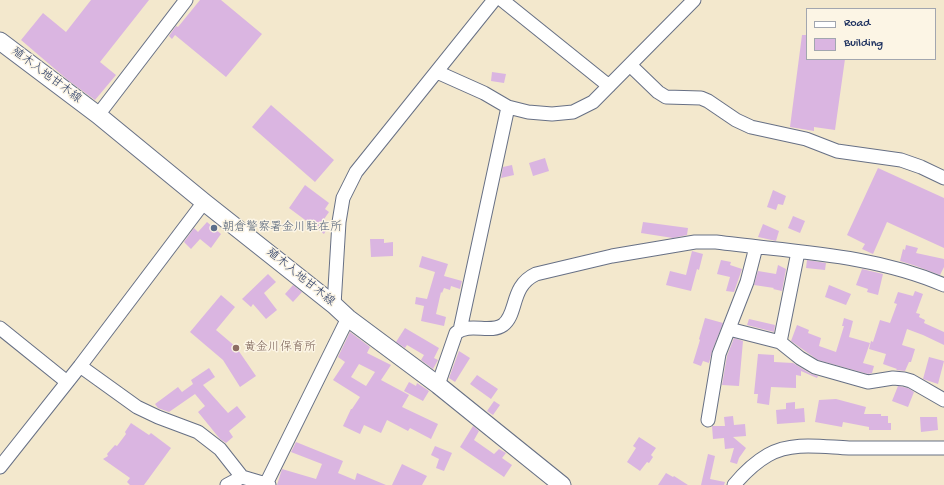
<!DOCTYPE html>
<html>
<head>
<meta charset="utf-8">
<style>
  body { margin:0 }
  #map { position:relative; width:944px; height:485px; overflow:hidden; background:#f3e8cd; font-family:"Gochi Hand",sans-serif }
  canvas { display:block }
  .legend { position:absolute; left:806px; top:8px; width:130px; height:52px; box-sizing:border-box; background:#fcf5e5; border:1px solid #a2a6af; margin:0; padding:5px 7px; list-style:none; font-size:12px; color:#1b2f5e }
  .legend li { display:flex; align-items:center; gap:8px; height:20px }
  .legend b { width:20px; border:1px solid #a2a6af }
</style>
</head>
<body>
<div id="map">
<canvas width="944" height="485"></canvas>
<ul class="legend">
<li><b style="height:5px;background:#fff"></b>Road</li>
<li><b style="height:11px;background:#dab5e1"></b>Building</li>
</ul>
</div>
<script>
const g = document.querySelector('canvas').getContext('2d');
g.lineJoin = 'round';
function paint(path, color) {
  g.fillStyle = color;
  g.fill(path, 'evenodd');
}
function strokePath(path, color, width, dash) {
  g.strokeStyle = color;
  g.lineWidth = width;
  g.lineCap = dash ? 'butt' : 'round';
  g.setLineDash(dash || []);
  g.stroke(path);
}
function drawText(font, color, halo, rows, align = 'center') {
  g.font = font + ' "Gochi Hand","Klee One",sans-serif';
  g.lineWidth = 3;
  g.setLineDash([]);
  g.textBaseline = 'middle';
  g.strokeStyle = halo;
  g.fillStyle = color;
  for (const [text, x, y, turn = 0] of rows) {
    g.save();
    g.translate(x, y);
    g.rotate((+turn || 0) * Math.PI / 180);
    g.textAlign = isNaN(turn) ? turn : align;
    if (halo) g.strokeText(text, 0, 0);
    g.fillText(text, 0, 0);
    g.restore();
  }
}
paint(new Path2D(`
  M91 0H149L100 62 116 75 95 100 69 81 21 40 43 13 66 32Z
  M200 0H221L262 34 226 77 175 35 172 39 169 36 176 26 178 27Z
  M802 35H807V59H845L835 130 814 127V131L790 127Z
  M492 72 506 74 504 83 491 81Z
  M271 105 334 160 315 182 252 127Z
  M545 158 549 171 533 176 529 163Z
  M512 165 514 175 501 178 503 167Z
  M878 168 944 198V248L887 222 873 254 862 249 865 244 847 235Z
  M305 185 329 203 325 209 329 212 322 222 328 227 324 234 289 208Z
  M773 190 786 196 783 205 778 204 776 210 767 207Z
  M793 216 805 221 800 233 788 228Z
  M207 222 221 234 211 248 200 239 191 249 184 242 194 228 198 232Z
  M643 222 688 228 687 235 673 238 641 233Z
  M763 224 779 231 776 241 758 237Z
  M370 239H384V243L393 242V256L371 257Z
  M906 245 918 248 916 253 944 259V267L940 275 916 266 900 261 903 249 905 250Z
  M692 251 703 254 699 270 697 269 691 291 666 285 670 271 686 275Z
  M422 256 448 264 444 276 462 281 460 289 451 286 450 290 444 288 442 293 441 292 436 314 446 317 444 326 421 321 424 306 415 304 416 297 427 299 435 272 419 267Z
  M721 260 731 262 730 265 742 269 734 292 726 291 730 277 717 274Z
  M807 260 826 263 825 270 806 268Z
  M778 265 786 269 782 291 773 289 774 288 754 285 758 271 776 274Z
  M862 269 883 274 878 295 867 292 868 289 856 285Z
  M268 274 276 282 264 293 277 310 266 319 253 304 251 307 242 299Z
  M293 285 302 292 293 302 285 294Z
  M829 285 851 294 846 305 825 297Z
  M915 291 923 294 916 313 920 314 919 317 925 320 924 323 944 332V345L923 335 907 329 902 345 915 349 911 362H909L905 371 896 370 897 369 883 364 886 354 869 349 871 341 873 342 880 320 890 323 897 304 894 303 898 292 913 296Z
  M221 295 235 307 216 330 236 347 256 376 240 387 223 360 190 332Z
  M705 318 723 323 712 351 709 363 703 361 701 366 693 363 700 340 699 339Z
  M844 318 853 321 849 337 870 343 863 363 874 366 872 373 868 374 818 360 805 351 791 341 797 325 809 330 808 333 821 338 819 346 836 352 844 326H842Z
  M749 319 775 325 774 332 747 325Z
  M405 328 439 348 434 358 438 360 433 369 421 360 424 355 407 345 405 348 396 342Z
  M350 332 370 347 367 353 391 365 381 380 409 395 402 407 438 424 431 439 410 428 408 431 387 420 381 433 364 425 360 434 343 426 351 409H352L360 397 333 380 345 362 338 357ZM359 364 375 372 366 386 351 377Z
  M734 338 743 341 739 386 722 385 727 356Z
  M459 351 470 358 455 382 449 378Z
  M758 354 774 355V362L793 363 811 374 818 376 817 378 801 371V376L796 375V388L771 387 769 405 757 403 758 394H754Z
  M929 357 944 361 938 384 923 379Z
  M209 368 215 377 203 385 228 413 237 406 246 417 229 431 233 437 226 443 220 439 198 412 205 406 195 394 169 412 158 408 155 404 178 387 182 392 193 384 191 380Z
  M477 375 498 389 491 399 470 384Z
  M409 382 416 386 417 383 429 391 423 401 404 391Z
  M898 386 908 388 914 392 908 407 892 401Z
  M836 399 866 407 864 414H881V416H888V423H891V430H869V427L843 422 842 427 815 422 819 400Z
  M494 401 500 405 493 415 487 411Z
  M795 402V409L804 408 805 422 777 424 776 410 786 409V403Z
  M733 416 734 425 745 424 746 436 733 437 746 448 739 458 737 464 730 462 734 448 725 449 724 438 713 439 712 426H725L724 417Z
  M920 417H937L938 430 921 432Z
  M131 423 149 435 151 433 171 448 144 485H130L127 482 130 478 103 459 108 456 107 454 115 445 117 446 126 434 125 432Z
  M473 426 479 431 474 440 494 454 499 449 506 453 502 458 512 465 504 477 460 447Z
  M639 437 656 448 651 455 653 457 649 463 647 462 640 471 627 462 636 448 633 446Z
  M296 442 343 461 338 473 355 480 357 473 386 485H277L282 469 316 479 322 464 291 452Z
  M435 446 452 453 444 471 436 468 439 459 431 455Z
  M708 454 715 456 710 479 725 482 724 485H701Z
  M402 464 427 476 422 485H392Z
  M666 473 673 477 674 476 688 485H658Z`), '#dab5e1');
const minor = new Path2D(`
  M502 0 609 86
  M630 65 658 92 666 97 701 98 708 101 736 120 751 127 806 139 837 151 901 160 921 167 944 178
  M437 72 484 93 508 107 528 112 552 114 573 112 593 102 694 0
  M98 115 186 0
  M334 305 339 222 343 198 356 172 494 0
  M0 328 67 382
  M729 329 780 342 800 358 815 367 868 382 893 378 904 379 911 381 944 400
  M460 330 508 107
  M780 342 798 252
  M80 366 137 407 158 417 198 432 220 449 242 477 269 485
  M438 385 456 333C470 322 490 334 503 325 518 314 510 286 536 274L612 256 695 242H716C792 252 873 254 944 285
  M708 420 719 354 747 282 756 247
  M0 467 80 366 204 202
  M266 484 348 318
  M227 485 242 477
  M734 485C744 473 754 463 768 455 792 441 823 447 849 448 881 448 912 448 944 448`);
const major = new Path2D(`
  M0 41 98 115 204 202 334 305 348 318 438 385 562 485`);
strokePath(minor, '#677085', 15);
strokePath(major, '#677085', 19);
strokePath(minor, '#fff', 13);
strokePath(major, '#fff', 17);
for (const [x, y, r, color] of [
  [214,228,4,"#5c6f8a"],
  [236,348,4,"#8d6e63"]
]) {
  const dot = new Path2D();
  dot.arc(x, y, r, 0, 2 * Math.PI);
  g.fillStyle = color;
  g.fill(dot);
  strokePath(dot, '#fcf5e5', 1.5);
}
drawText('12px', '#1b2f5e', '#fcf5e5', [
  ["殖木入地甘木線",46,76,37],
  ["殖木入地甘木線",300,278,39]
]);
drawText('12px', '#4e5e75', '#fcf5e5', [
  ["朝倉警察署金川駐在所",222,228]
], 'left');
drawText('12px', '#785e54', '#fcf5e5', [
  ["黄金川保育所",244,348]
], 'left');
</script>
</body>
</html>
